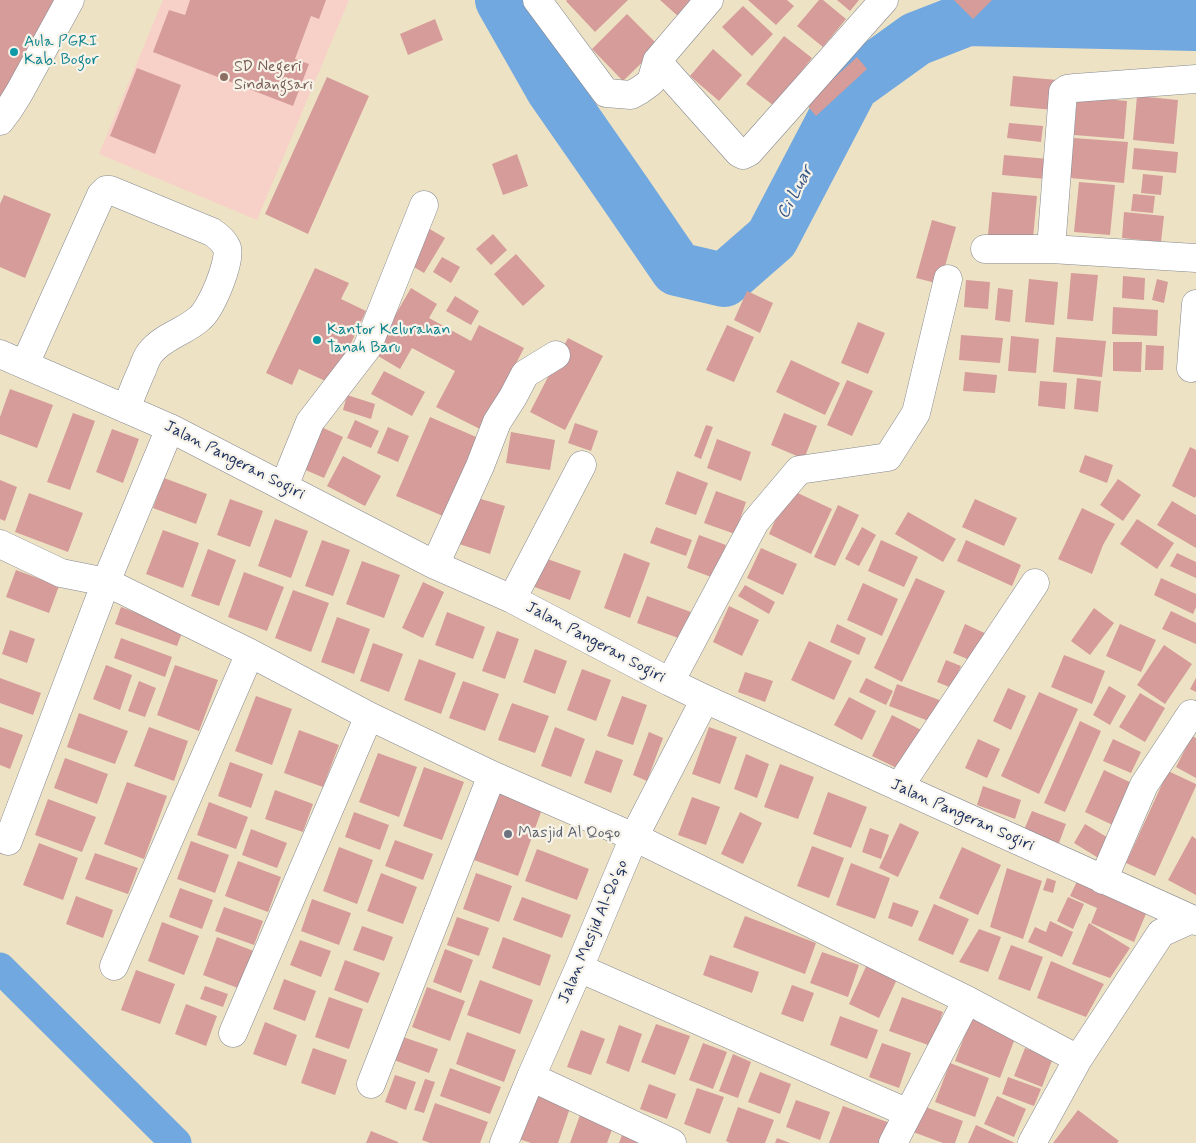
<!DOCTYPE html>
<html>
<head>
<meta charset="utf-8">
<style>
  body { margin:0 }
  canvas { display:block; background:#eee2c4 }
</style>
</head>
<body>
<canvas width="1196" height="1143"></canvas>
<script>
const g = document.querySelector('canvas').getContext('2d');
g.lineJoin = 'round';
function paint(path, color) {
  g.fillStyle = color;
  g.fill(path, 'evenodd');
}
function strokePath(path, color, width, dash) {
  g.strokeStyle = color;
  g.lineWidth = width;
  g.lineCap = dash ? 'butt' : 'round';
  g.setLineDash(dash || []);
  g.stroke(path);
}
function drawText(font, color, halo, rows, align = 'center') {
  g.font = font + ' Mynerve,sans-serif';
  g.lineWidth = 4.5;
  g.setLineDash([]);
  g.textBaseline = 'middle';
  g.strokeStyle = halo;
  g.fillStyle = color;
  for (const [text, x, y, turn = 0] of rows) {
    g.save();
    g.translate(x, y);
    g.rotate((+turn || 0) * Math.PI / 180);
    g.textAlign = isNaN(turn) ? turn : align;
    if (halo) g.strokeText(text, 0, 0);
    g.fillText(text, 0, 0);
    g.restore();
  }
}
paint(new Path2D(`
  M163 0H349L257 220 99 154Z`), '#f7d1c8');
strokePath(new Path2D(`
  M0 968 176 1143`), '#71a8df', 31);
strokePath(new Path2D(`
  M502 0 552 88 625 193 677 269 724 280 772 238 852 85 916 39 967 19 1196 24`), '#71a8df', 54);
paint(new Path2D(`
  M0 0H56L0 104Z
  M190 0H326L319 19 311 16 295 59 309 64 293 106 153 52 169 10 185 15Z
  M567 0H628L595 32 566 1Z
  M660 0H695L679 17Z
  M748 0H787L794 6 776 25Z
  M819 0H823L846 19 823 47 797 26Z
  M837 0H859L850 11Z
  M954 0H992L973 19Z
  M743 6 773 34 752 56 722 27Z
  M627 14 659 46 623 81 592 49Z
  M435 19 443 40 408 55 400 34Z
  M784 36 812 58 774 106 746 84Z
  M713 49 742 75 719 101 690 76Z
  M857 57 867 69 816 116 806 104Z
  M137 68 181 85 155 154 110 136Z
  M1013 76 1057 80 1054 110 1010 106Z
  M327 77 369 96 308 234 265 214Z
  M1137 96 1178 100 1174 144 1133 140Z
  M1077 97 1127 101 1124 139 1074 135Z
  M1009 123 1043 126 1041 142 1007 138Z
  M1074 138 1128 142 1124 183 1070 178Z
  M1134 148 1178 152 1176 173 1132 169Z
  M517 154 528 186 503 195 492 164Z
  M1004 155 1048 159 1046 179 1002 175Z
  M1143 174 1163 176 1161 195 1141 193Z
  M1079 182 1115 185 1110 235 1074 232Z
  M992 192 1037 196 1033 238 988 235Z
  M1133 194 1155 196 1153 213 1131 211Z
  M4 195 51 214 25 278 0 267V204Z
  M1124 212 1164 216 1161 242 1122 238Z
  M932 220 956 227 940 284 916 278Z
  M428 228 445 238 424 273 407 263Z
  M493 234 507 250 491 265 476 249Z
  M516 254 545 286 523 306 494 274Z
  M442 257 460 267 451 283 433 272Z
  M315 268 349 283 341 299 366 311 332 384 299 369 292 385 266 373Z
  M1071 273 1098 275 1093 321 1067 319Z
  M1123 276 1145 278 1144 300 1122 298Z
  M1029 279 1058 282 1054 325 1025 322Z
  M1157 279 1168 282 1164 303 1152 300Z
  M966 280 990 282 988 309 964 307Z
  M411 288 437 304 429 318 471 341 479 325 524 348 482 430 436 407 455 371 412 348 400 369 373 353Z
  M998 288 1013 290 1010 322 995 320Z
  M747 291 773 303 760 333 734 320Z
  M455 296 479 311 471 325 446 311Z
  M1113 307 1158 310 1157 336 1112 334Z
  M858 322 885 333 868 374 841 363Z
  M727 325 754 337 734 382 706 370Z
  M961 335 1003 338 1000 363 959 360Z
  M1011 336 1039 339 1036 373 1008 371Z
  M1056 337 1106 341 1102 377 1053 372Z
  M568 338 603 356 565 430 530 412Z
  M1113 342H1142L1141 372 1113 371Z
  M1146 345 1164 346 1163 370H1145Z
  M791 360 840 383 825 415 776 392Z
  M384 371 425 392 412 416 371 394Z
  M965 372 997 375 995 393 963 391Z
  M1077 378 1101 381 1098 412 1074 409Z
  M847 380 873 391 852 436 827 425Z
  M1040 381 1067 383 1065 409 1038 406Z
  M10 389 53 405 37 448 0 434V417Z
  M347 395 375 404 371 419 343 410Z
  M73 413 95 421 70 490 47 482Z
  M784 413 817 426 804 459 771 445Z
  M430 417 483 440 450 519 396 496Z
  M355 420 379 431 371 448 347 438Z
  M575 423 598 431 591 451 568 443Z
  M706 425 713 427 701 459 694 456Z
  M319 426 343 437 324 478 301 468Z
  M388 427 409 436 398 462 377 453Z
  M112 429 139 439 123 483 96 472Z
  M511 432 555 440 550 470 506 463Z
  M717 439 751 452 741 481 707 468Z
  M1190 447 1196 450V495L1195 498 1172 486Z
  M1085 455 1113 465 1107 483 1079 472Z
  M343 456 381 476 365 506 327 486Z
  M677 471 708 483 696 515 665 504Z
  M164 478 207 494 196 524 153 508Z
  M1118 479 1141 495 1123 521 1100 505Z
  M0 480 17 487 5 521 0 519Z
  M789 489 832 509 811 554 769 534Z
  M716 491 746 502 735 534 704 523Z
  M29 493 83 513 68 552 15 532Z
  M474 497 505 506 490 554 459 544Z
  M230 499 263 511 250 547 217 535Z
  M975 499 1017 518 1004 546 962 527Z
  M1172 501 1196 515V548L1157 525Z
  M838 505 859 515 835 566 814 557Z
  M1082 508 1115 524 1103 545 1092 574 1058 559Z
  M908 512 956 539 943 562 895 534Z
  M275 519 308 531 291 578 258 566Z
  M1137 519 1174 543 1157 569 1120 544Z
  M656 527 692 540 686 556 650 543Z
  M862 527 876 535 859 566 845 559Z
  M163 530 199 543 183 588 146 574Z
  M699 535 726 545 714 578 687 568Z
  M322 540 350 550 333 596 305 586Z
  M881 540 918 557 904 587 868 571Z
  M966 540 1021 565 1012 586 957 561Z
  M761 548 797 564 783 595 747 578Z
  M208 549 236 560 219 606 191 596Z
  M624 553 650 563 630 618 604 608Z
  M1177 553 1196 562V578L1170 566Z
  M539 556 581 571 570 600 529 585Z
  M362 561 400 575 384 618 346 604Z
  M16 570 59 586 49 613 6 597Z
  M244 572 284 587 267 631 228 617Z
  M916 578 945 591 902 682 874 668Z
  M1161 578 1196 594V607L1193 614 1154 595Z
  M423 582 444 592 423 638 402 628Z
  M863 583 898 599 882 636 847 620Z
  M745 585 775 602 769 614 738 596Z
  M293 590 329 603 311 652 275 638Z
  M647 596 691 612 681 639 637 623Z
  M729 606 759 620 742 656 713 642Z
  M121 607 183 630 177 646 115 624Z
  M1094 608 1114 623 1090 655 1071 641Z
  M1171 611 1196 623V644L1162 629Z
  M447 612 485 627 473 659 435 645Z
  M337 617 370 629 354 674 321 662Z
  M837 624 866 638 859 655 830 642Z
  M965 624 991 636 979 664 953 653Z
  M1120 624 1156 640 1141 672 1106 656Z
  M10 630 35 639 27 663 2 654Z
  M497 631 519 639 505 679 482 671Z
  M121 638 172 657 165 677 114 658Z
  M809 641 852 661 834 700 791 680Z
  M373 643 403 654 389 692 360 681Z
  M1164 645 1192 664 1165 704 1137 685Z
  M535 649 567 661 555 694 523 682Z
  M1064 655 1105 671 1092 704 1051 687Z
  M419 659 456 673 441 714 404 700Z
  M946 660 961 666 952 688 937 682Z
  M106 665 132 675 120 710 93 699Z
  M175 665 218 680 199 731 157 715Z
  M582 669 611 680 596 721 567 710Z
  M745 672 773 681 765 702 738 692Z
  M0 678 41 693 33 715 0 703Z
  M866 678 893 691 886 705 859 692Z
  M1196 678V692L1190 689Z
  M139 681 156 688 145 717 128 711Z
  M463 681 499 694 485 731 449 718Z
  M897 684 942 701 934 723 889 706Z
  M1109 686 1126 696 1110 725 1093 715Z
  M1008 688 1026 696 1011 730 993 721Z
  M1039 692 1078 709 1039 794 1001 776Z
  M1140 693 1165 708 1145 742 1119 727Z
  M256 696 292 709 272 765 235 751Z
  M622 696 647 705 633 745 607 736Z
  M849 697 876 711 862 740 834 725Z
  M512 703 549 716 535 753 498 740Z
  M79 713 128 731 115 764 67 747Z
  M892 715 927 733 907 773 872 756Z
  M1080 721 1101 731 1065 812 1044 803Z
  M0 727 23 735 10 769 0 765Z
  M149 727 188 741 174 781 134 766Z
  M555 727 585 739 571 777 541 766Z
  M709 727 737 737 720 784 692 774Z
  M299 730 339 745 323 787 284 773Z
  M649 732 663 738 647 781 633 775Z
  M1192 736 1196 738V778L1176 767Z
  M978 739 1000 749 987 778 965 768Z
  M1113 739 1141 752 1131 773 1103 761Z
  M596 750 623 760 611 793 584 783Z
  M378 753 417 767 399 817 359 802Z
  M746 754 769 764 757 798 734 789Z
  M65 758 108 774 97 804 54 788Z
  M230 762 263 774 251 808 218 796Z
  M780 764 814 777 798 819 764 807Z
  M424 767 464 782 442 840 403 826Z
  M1104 770 1138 786 1119 828 1085 812Z
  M1168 771 1196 784V786L1155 876 1126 863Z
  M127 782 167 796 144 859 104 844Z
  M983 786 1021 800 1015 819 977 805Z
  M275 790 313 804 303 832 265 819Z
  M828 792 867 807 851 848 813 834Z
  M497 793 542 809 518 876 474 860Z
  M692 797 720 807 706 845 678 835Z
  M48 799 96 817 82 852 35 835Z
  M209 802 248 817 236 849 197 835Z
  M1032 811 1066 824 1059 843 1024 830Z
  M354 812 389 825 380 850 345 837Z
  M740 812 762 823 743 864 721 854Z
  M900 823 919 832 898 877 879 868Z
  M1085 824 1110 839 1100 859 1074 843Z
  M870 828 889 835 881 859 862 852Z
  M251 829 287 843 277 868 242 855Z
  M1192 836 1196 839V895L1168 880Z
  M395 840 433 854 423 880 385 866Z
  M191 841 229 855 215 893 177 879Z
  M39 843 78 858 63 900 23 885Z
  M812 846 844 858 829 898 797 886Z
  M339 847 373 860 357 904 323 891Z
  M962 847 1001 865 978 915 939 898Z
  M537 849 589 869 577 900 525 881Z
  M95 853 138 868 128 894 85 879Z
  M238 861 281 877 268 912 225 896Z
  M851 863 890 878 875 919 836 905Z
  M1007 868 1042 881 1023 939 990 927Z
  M381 873 417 887 403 924 367 911Z
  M476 873 512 886 499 922 463 909Z
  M1047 878 1056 881 1053 893 1043 890Z
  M1078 879 1148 909 1134 942 1091 923 1097 908 1070 896Z
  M180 888 213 900 202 929 169 917Z
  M76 896 113 910 103 938 66 924Z
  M522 897 571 915 562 938 513 920Z
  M1068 897 1084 904 1073 929 1057 921Z
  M312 899 351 913 339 945 301 931Z
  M893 902 919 911 912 927 888 918Z
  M934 904 969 919 953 955 918 940Z
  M224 907 263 921 254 945 215 931Z
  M745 916 816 943 805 974 733 947Z
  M457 917 489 928 479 956 447 945Z
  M1050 921 1073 932 1062 957 1028 942 1035 927 1046 932Z
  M162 922 199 936 184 975 148 961Z
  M1089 923 1130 948 1110 978 1072 964Z
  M362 926 393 937 384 961 353 950Z
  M979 929 1001 937 988 972 959 962Z
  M217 937 259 953 246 991 203 975Z
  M503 937 551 955 540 986 492 968Z
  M300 940 331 951 321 977 290 965Z
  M1011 945 1043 957 1030 991 998 979Z
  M445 949 473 960 461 993 433 982Z
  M822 952 859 965 848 997 810 983Z
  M710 955 759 972 752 993 703 975Z
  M345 960 380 973 368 1003 334 990Z
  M1051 961 1104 984 1086 1017 1037 998Z
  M868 962 899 975 879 1018 849 1004Z
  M136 970 175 984 160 1024 121 1010Z
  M284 979 316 991 305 1021 273 1009Z
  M480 980 533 1000 520 1034 467 1015Z
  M792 985 814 993 803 1022 781 1014Z
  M205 986 228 994 223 1007 200 999Z
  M427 987 465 1001 450 1041 412 1027Z
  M329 997 363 1009 349 1049 315 1037Z
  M902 997 943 1012 931 1046 889 1031Z
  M186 1004 217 1016 206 1046 175 1034Z
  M840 1016 878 1030 867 1059 830 1045Z
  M972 1016 1017 1033 1000 1078 955 1061Z
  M265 1022 297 1035 286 1066 253 1054Z
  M656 1024 690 1036 675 1075 641 1062Z
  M619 1025 642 1034 629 1072 606 1063Z
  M581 1030 605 1039 591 1075 567 1067Z
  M467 1032 516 1050 504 1082 456 1064Z
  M403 1037 438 1049 429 1073 394 1060Z
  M703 1043 727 1052 713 1089 689 1080Z
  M882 1043 911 1053 899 1088 869 1077Z
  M313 1048 347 1060 335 1095 301 1083Z
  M1025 1048 1053 1058 1042 1087 1014 1076Z
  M733 1054 751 1062 738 1098 719 1091Z
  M950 1063 989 1078 975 1117 935 1102Z
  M450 1068 501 1087 490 1114 440 1096Z
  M760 1072 791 1084 780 1114 748 1102Z
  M395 1075 416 1082 406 1110 385 1102Z
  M1008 1077 1041 1089 1034 1106 1002 1094Z
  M425 1079 435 1082 424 1113 414 1110Z
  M649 1084 676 1094 667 1119 640 1109Z
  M697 1088 724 1097 710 1134 684 1124Z
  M535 1095 570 1108 558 1143H531L519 1139Z
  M997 1096 1026 1109 1014 1137 984 1124Z
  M796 1100 830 1112 820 1140 786 1127Z
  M435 1103 488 1122 480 1143H430L422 1140Z
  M843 1106 890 1123 882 1143H829Z
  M923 1106 963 1121 955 1143H943L913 1132Z
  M738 1107 774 1120 765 1143H730L726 1141Z
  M1078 1110 1119 1141 1117 1143H1053Z
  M580 1115 613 1127 607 1143H570Z
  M976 1125 1015 1143H968Z
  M371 1131 398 1142V1143H366Z
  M622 1135 643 1143H619Z
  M777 1138 790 1143H775Z`), '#d59c9a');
const minor = new Path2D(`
  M537 0 606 93 631 95 640 90 651 82 657 61 739 153 743 155 749 152 884 0
  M657 61 709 0
  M0 121 9 109 19 93 70 0
  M985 249H1051L1196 258
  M1051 249 1063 92 1067 89 1075 88 1196 79
  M0 354 170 428 435 565 512 599 670 682 705 699 1196 921
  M25 364 101 195 106 190H110L212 232C218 236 224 241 227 248 231 262 211 309 200 318 185 332 163 336 150 353 146 358 144 365 142 370 136 383 131 396 126 409
  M1191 368 1196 304
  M284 486 310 422 367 348 424 205
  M0 544 61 573 106 582 250 653 369 716 492 775 634 837 967 1000 1078 1059
  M435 565 480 466 497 422 513 397 525 374 556 355
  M512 599 582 465
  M670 682 755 522 799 470 888 457 916 413 948 279
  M899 787 1035 583
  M8 841 106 582 170 428
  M1103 880 1144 785 1191 714
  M114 966 250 653
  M579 968 908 1113
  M233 1033 369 716
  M531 1077 672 1143
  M371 1084 492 775
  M504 1143 531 1077 579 968 634 837 705 699
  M893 1143 967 1000
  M1032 1143 1078 1059 1161 933 1192 919`);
strokePath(minor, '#848891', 29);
strokePath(minor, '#fff', 28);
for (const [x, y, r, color] of [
  [14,52,5,"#0f9aa8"],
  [224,77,5,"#8d6e63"],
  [317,340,5,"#0f9aa8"],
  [508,834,5,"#6b7280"]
]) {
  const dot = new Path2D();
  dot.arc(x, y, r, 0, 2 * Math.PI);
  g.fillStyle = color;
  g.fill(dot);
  strokePath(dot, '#f7f3e8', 2);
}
drawText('16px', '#0d838f', '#f7f3e8', [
  ["Aula PGRI",24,43],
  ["Kab. Bogor",24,61],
  ["Kantor Kelurahan",327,331],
  ["Tanah Baru",327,349]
], 'left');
drawText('16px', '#785e54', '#f7f3e8', [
  ["SD Negeri",234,68],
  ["Sindangsari",234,86]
], 'left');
drawText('16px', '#1b2f5e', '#f7f3e8', [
  ["Jalan Pangeran Sogiri",234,461,27],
  ["Jalan Pangeran Sogiri",595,643,28],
  ["Jalan Pangeran Sogiri",962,816,24],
  ["Jalan Mesjid Al-Qo'qo",594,932,-67]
]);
drawText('16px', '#5b616d', '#f7f3e8', [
  ["Masjid Al Qoqo",518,834]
], 'left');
drawText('italic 18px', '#355385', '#f7f3e8', [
  ["Ci Luar",796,193,-62]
]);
</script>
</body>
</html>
